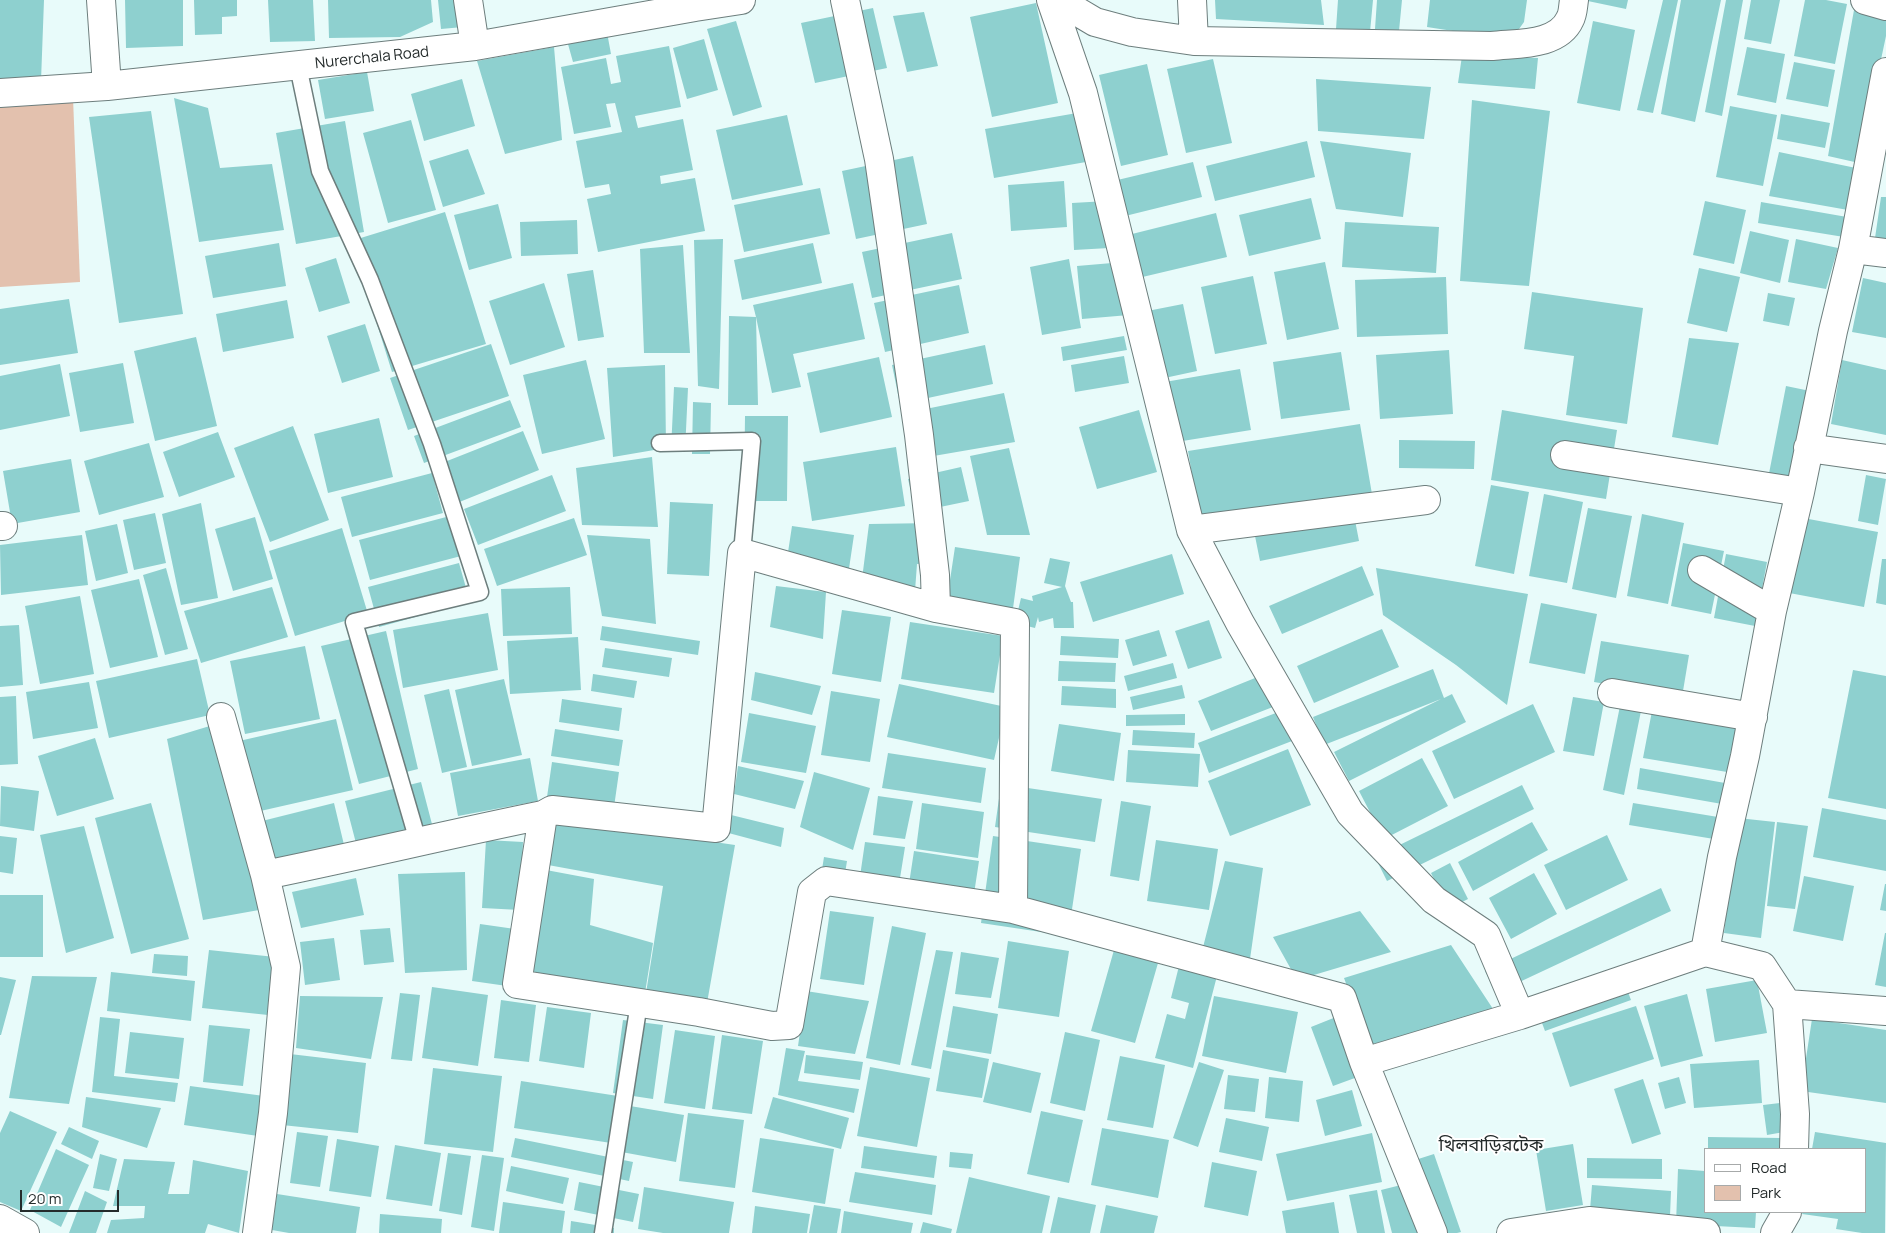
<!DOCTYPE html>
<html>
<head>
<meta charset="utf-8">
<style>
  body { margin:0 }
  #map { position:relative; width:1886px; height:1233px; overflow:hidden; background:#e8fbfa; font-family:Manrope,sans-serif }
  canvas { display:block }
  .legend { position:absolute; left:1704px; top:1148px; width:162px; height:65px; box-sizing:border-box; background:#fff; border:1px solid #a7aaaa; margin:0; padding:6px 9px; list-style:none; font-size:15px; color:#242b2b }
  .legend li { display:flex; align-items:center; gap:10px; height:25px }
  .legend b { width:25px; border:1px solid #a7aaaa }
  .scale { position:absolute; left:20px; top:1190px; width:99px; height:22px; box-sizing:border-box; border:2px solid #242b2b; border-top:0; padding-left:6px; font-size:15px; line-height:18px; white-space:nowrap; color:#242b2b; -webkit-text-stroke:4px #fff; paint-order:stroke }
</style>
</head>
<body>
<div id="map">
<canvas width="1886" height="1233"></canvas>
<ul class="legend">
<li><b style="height:6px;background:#fff"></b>Road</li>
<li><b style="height:14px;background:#e3c1ae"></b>Park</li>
</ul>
<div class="scale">20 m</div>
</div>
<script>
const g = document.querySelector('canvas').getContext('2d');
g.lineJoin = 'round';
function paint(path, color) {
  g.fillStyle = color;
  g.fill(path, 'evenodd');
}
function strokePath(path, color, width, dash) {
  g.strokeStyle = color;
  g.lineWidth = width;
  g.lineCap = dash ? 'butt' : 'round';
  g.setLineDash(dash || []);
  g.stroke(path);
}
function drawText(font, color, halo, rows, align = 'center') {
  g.font = font + ' Manrope,"Noto Sans Bengali",sans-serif';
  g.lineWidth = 4;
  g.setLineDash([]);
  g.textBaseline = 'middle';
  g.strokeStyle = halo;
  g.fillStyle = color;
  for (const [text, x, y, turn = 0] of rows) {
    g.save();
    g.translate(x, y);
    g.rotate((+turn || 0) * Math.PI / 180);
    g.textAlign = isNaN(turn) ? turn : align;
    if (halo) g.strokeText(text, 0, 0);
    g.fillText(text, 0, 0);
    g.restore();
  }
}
paint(new Path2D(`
  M73 97 80 282 0 287V106Z`), '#e3c1ae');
paint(new Path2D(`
  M0 0H44L41 81 0 80Z
  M125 0H183V46L126 48Z
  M194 0H237V16L222 17V34L195 35Z
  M268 0H313L315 41 270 42Z
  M328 0H431L433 22 400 37 329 38Z
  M438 0H460L463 27 441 29Z
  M1215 0H1321L1324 25 1216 19Z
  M1338 0H1373L1370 32 1336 29Z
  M1377 0H1402L1399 31 1375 29Z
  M1430 0H1527L1524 22 1519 29 1505 39 1427 27Z
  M1583 0H1628L1626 9Z
  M1663 0H1678L1653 113 1637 110Z
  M1681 0H1721L1695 122 1661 114Z
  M1726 0H1743L1722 116 1705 112Z
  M1751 0H1780L1771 44 1744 39Z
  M1805 0H1826L1847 4 1835 64 1794 56Z
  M1036 3 1058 103 992 117 970 17Z
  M873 8 887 68 815 83 801 23Z
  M1854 10 1886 16V36L1859 163 1828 156Z
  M924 12 938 66 907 72 893 16Z
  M736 21 762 107 733 116 707 29Z
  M1593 21 1635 30 1620 111 1577 103Z
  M606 27 611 54 573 62 566 37Z
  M704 39 718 90 687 99 673 48Z
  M669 46 681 107 635 116 638 128 683 119 693 170 660 176 661 184 695 178 705 231 598 252 587 199 611 194 609 184 585 188 576 141 622 132 615 103 606 104 611 127 574 134 561 67 606 58 611 84 621 82 616 56Z
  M554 47 562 140 505 154 477 61Z
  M1747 47 1785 54 1776 103 1737 95Z
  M1462 56 1538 58 1535 89 1458 83Z
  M1213 59 1232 143 1186 153 1167 69Z
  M1794 62 1835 70 1828 107 1786 99Z
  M1147 64 1168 155 1121 166 1099 75Z
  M367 72 374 111 325 119 318 80Z
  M462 79 475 126 424 141 411 94Z
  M1316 79 1431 87 1424 139 1318 131Z
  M174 98 208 108 220 168 272 164 284 230 199 242Z
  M1472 100 1550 111 1529 286 1460 281Z
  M1730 106 1777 115 1763 186 1716 177Z
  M151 111 183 314 119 323 89 117Z
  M1077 113 1086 162 994 178 985 129Z
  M1781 114 1830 123 1825 148 1777 139Z
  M787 115 803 185 732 200 716 130Z
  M411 120 436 210 388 223 363 133Z
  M345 121 364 232 296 244 276 133Z
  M1307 141 1315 177 1215 201 1206 166Z
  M1320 141 1411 153 1403 217 1336 209Z
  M468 149 485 194 443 207 429 161Z
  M1779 152 1856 168 1848 210 1769 196Z
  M913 156 927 224 856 239 842 171Z
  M1193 162 1202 197 1117 218 1109 182Z
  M1064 181 1067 227 1011 231 1008 185Z
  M820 188 830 234 744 252 734 205Z
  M1881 197H1886V239L1875 238Z
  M1311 198 1321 239 1249 256 1239 215Z
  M1107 201 1109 248 1074 250 1072 203Z
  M1705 201 1746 210 1734 264 1693 255Z
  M1761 202 1847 217 1844 237 1758 223Z
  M498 204 512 258 469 270 454 215Z
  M445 212 486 344 392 372 351 241Z
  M1216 213 1227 257 1134 279 1124 236Z
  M577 220 578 254 521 256 520 222Z
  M1345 222 1439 227 1436 273 1342 267Z
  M1750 231 1789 240 1780 283 1740 273Z
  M952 233 962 279 872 298 862 252Z
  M723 239 721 313 719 389 698 386 694 240Z
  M1796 239 1838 248 1826 289 1788 282Z
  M279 243 286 286 213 298 205 256Z
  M813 243 822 283 742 300 734 260Z
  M683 245 690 353H644L640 249Z
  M336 258 350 303 319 312 305 268Z
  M1069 259 1081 328 1042 335 1030 267Z
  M1124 262 1129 315 1082 319 1077 266Z
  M1325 262 1339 329 1287 340 1274 272Z
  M1699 268 1740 277 1727 332 1687 323Z
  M593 270 604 337 578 341 567 274Z
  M1253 276 1267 344 1215 354 1201 287Z
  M1446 277 1448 334 1357 337 1355 280Z
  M1863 278 1886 283V338L1852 332Z
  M544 283 565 347 510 365 489 301Z
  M853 283 865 339 793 354 801 387 772 393 756 317 758 405H728L729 316 756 317 753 305Z
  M959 285 969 333 885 352 874 303Z
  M1532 292 1643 308 1627 424 1566 415 1574 356 1524 349Z
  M1768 293 1795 298 1789 326 1763 321Z
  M69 299 78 353 0 365V309Z
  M287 300 294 338 223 352 216 314Z
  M1183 304 1197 371 1146 382 1132 314Z
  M365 324 380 371 342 383 327 336Z
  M1124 336 1127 350 1063 361 1061 347Z
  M196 337 217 426 155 441 134 351Z
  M1689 338 1739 343 1718 445 1672 437Z
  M491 344 509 396 408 430 390 378Z
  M985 345 993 384 900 404 892 365Z
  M1449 350 1453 414 1380 419 1376 355Z
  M1341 352 1350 410 1281 419 1273 362Z
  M1124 356 1129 383 1075 392 1071 365Z
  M879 357 892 417 820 433 807 373Z
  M586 360 605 439 542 454 523 375Z
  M1842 360 1886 370V435L1831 424Z
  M123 363 134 423 80 432 69 373Z
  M60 364 70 416 0 430V376Z
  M665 365 666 448 613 457 607 368Z
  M1240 369 1251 430 1170 443 1159 383Z
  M1786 386 1815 392 1795 500 1765 494Z
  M674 387 688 388 685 451 671 450Z
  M1004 393 1015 442 916 459 906 413Z
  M510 400 521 427 424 463 414 436Z
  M693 402 711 403 710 454H692Z
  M1139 410 1157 472 1097 489 1079 427Z
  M1502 410 1617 430 1606 499 1491 480Z
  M745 416H788L787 501H744Z
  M379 418 393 477 328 493 314 434Z
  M1360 424 1373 500 1201 527 1188 451Z
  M293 426 329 520 270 542 234 448Z
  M523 431 539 470 452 505 437 465Z
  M218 432 235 477 179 497 163 452Z
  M1399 440 1475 441 1474 469 1399 468Z
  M149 443 164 497 99 515 84 461Z
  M896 447 905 506 812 521 803 462Z
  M1009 448 1030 535H987L970 456Z
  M652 457 658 527 582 525 576 468Z
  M71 459 80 512 12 524 3 471Z
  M961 467 969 501 916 512 908 479Z
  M432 473 443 513 352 537 341 497Z
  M552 475 566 511 478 545 464 509Z
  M1866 475 1886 479 1878 525 1858 521Z
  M1491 485 1529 492 1514 574 1475 566Z
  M1544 494 1583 502 1567 583 1529 576Z
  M670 502 713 504 709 576 667 574Z
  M201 503 218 598 181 605 162 514Z
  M1588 508 1632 516 1616 598 1572 589Z
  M155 513 166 563 134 570 123 520Z
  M1642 514 1684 523 1668 604 1627 596Z
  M1354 515 1359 541 1260 561 1255 536Z
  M450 516 461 556 370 580 359 540Z
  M255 517 273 579 233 591 215 529Z
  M1798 517 1878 532 1864 607 1784 592Z
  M574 518 587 555 497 586 484 549Z
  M934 523 936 563 917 564 915 591 862 579 869 524Z
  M117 524 128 573 96 581 85 531Z
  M792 526 854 535 847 582 785 572Z
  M342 528 368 614 295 636 269 551Z
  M82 535 88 585 1 595 0 545Z
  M587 535 650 539 656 624 602 616Z
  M1683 543 1724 551 1711 614 1671 606Z
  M955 547 1020 557 1011 623 945 613Z
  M1172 554 1184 594 1093 622 1080 582Z
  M1726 554 1767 562 1755 626 1714 618Z
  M1050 558 1070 562 1065 586 1071 602H1073L1074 628H1054L1053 618 1039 622 1038 617 1035 628 1015 623 1021 598 1033 601 1032 596 1062 587 1044 583Z
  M1882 559H1886V605L1876 603Z
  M459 563 470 602 379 627 368 587Z
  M1362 566 1374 595 1282 634 1269 606Z
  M166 568 188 649 165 655 143 575Z
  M1376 568 1528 594 1507 705 1456 665 1383 615Z
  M139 579 158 657 110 668 91 590Z
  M776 586 826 592 823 639 770 627Z
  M272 587 288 637 201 663 184 611Z
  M570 587 572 634 503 636 501 589Z
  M80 596 94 674 40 684 25 606Z
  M1541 603 1597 614 1585 674 1529 663Z
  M842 610 891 617 881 682 832 674Z
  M488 613 498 670 403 688 393 630Z
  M1209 620 1222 658 1188 669 1175 631Z
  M910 622 1003 636 994 693 901 679Z
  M19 625 23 685 0 687V626Z
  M602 626 700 641 698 655 600 640Z
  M1382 629 1399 667 1314 703 1297 666Z
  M1159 630 1167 656 1133 666 1125 640Z
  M386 631 418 769 359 784 321 646Z
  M1061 636 1119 639 1118 658 1060 655Z
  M578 637 581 690 510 694 507 641Z
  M1601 641 1689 655 1682 697 1594 682Z
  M305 646 320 719 245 734 230 661Z
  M605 648 672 658 669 677 602 667Z
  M197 659 210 715 109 738 96 681Z
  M1059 661 1116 663 1115 682 1058 681Z
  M1173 663 1177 678 1128 691 1124 676Z
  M1433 669 1444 698 1452 694 1466 722 1349 781 1334 752 1441 699 1324 745 1313 717Z
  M1853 670 1886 676V809L1828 798Z
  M755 672 821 686 812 715 751 700Z
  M593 674 637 681 634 698 591 691Z
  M1265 674 1278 705 1211 731 1198 701Z
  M504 679 522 755 472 766 455 690Z
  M89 682 98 728 33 739 26 692Z
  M899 684 1006 707 994 760 887 737Z
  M1182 685 1185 698 1133 710 1130 697Z
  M1062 686 1116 689V708L1061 705Z
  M449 689 467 767 442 773 424 695Z
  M831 691 880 699 870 762 821 755Z
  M16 696 18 764 0 765V697Z
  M1573 697 1604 702 1594 756 1563 751Z
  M562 699 622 708 619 731 559 722Z
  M1533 704 1555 752 1454 799 1432 751Z
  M1620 706 1641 711 1624 795 1603 790Z
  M1281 711 1292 741 1209 773 1198 743Z
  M1652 711 1741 727 1733 773 1643 758Z
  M749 713 816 726 806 773 741 762Z
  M1185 714V725L1126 726V715Z
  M336 719 353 790 256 812 239 741Z
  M1059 724 1121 733 1114 781 1051 771Z
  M213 725 259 910 203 920 167 739Z
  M555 729 623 740 619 766 551 756Z
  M1133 730 1195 733 1194 748 1132 745Z
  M95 738 114 799 57 816 38 756Z
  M1288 749 1311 805 1230 836 1208 781Z
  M1128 750 1200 754 1198 787 1126 782Z
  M888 753 986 768 981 803 882 788Z
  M530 758 538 801 458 816 450 773Z
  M1422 758 1448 806 1384 839 1359 791Z
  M552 762 619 772 614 807 547 797Z
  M738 766 804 781 795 809 734 794Z
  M1640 768 1725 783 1722 804 1637 789Z
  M814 772 870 788 853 850 800 827Z
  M421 782 433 828 357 847 345 801Z
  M1001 784 1102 799 1095 842 995 827Z
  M1522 785 1534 809 1387 881 1375 857Z
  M1 786 39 791 34 831 0 826Z
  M878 796 913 801 905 839 873 835Z
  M1121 801 1151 806 1139 881 1110 876Z
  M151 803 189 939 131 954 95 818Z
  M334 803 345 849 269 868 258 822Z
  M922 803 984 812 978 858 916 849Z
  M1633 803 1718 817 1714 839 1629 825Z
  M1822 808 1886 820V871L1813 857Z
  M723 813 784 828 781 847 721 831Z
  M1738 818 1775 822 1761 938 1724 933Z
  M556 819 735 845 707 1003 646 993 663 886 548 865Z
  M1532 822 1548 850 1473 891 1458 862Z
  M1777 822 1808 826 1795 909 1767 906Z
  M84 826 114 938 66 953 40 835Z
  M1607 835 1628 880 1566 910 1544 865Z
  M0 836 17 838 13 874 0 872Z
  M993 836 1081 849 1068 936 981 923Z
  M486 840 523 842 520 910 482 908Z
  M1156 840 1218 849 1209 910 1147 901Z
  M865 842 905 847 896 903 857 897Z
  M914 851 979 861 972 907 907 897Z
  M824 857 847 861 842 892 819 888Z
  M1225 861 1263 868 1249 966 1200 959Z
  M1450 863 1468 899 1437 915V885L1431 873Z
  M546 870 594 879 590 925 653 943 645 993 526 977Z
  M465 872 467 970 405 973 398 874Z
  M1534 873 1557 914 1511 939 1489 898Z
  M1804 876 1854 886 1843 941 1793 931Z
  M356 878 364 915 301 928 292 892Z
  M1885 884H1886V911L1880 910Z
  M1661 888 1671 911 1496 993 1485 971Z
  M0 895H43V957H0Z
  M830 911 874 917 864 985 820 979Z
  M1360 911 1391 952 1297 980 1273 937Z
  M480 924 515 929 507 986 472 981Z
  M892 926 926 933 900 1065 866 1058Z
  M390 928 394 962 364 965 360 930Z
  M1885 933H1886V987L1875 985Z
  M334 938 340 980 305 985 300 942Z
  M1008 941 1069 951 1059 1017 998 1008Z
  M1451 945 1495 1012 1369 1045 1344 978Z
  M209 950 275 957 268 1015 202 1008Z
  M936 950 953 952 931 1069 911 1065Z
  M1114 950 1158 963 1135 1043 1091 1031Z
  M961 952 999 958 991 998 955 994Z
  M154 954 188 956 187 976 152 973Z
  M1179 966 1217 976 1193 1068 1155 1058 1167 1014 1185 1019 1189 1003 1171 998Z
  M111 972 195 981 191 1021 107 1011Z
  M32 976 97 977 69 1104 9 1098Z
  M0 977 16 980 1 1035H0Z
  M1757 980 1767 1033 1715 1042 1706 989Z
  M1625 984 1631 1000 1545 1031 1539 1015Z
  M432 987 488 995 478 1066 422 1058Z
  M806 991 869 1001 855 1054 798 1046Z
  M400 993 420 995 412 1061 391 1059Z
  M1687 994 1703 1056 1661 1067 1644 1006Z
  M300 996 383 997 371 1059 296 1048Z
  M1214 996 1298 1012 1286 1073 1202 1056Z
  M501 1000 536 1005 529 1062 494 1058Z
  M953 1006 998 1014 991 1054 946 1047Z
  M1636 1006 1654 1059 1570 1087 1552 1033Z
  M547 1007 591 1013 584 1068 539 1061Z
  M1341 1015 1363 1075 1333 1086 1311 1027Z
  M100 1017 120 1019 114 1076 178 1083 175 1102 92 1092Z
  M1812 1019 1886 1030V1103L1801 1091Z
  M623 1020 663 1025 653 1099 613 1093Z
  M209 1025 250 1029 243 1086 203 1082Z
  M675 1030 715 1036 705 1109 664 1103Z
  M130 1032 184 1038 179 1079 125 1073Z
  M1065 1032 1100 1040 1085 1111 1050 1103Z
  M722 1035 763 1041 752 1114 712 1109Z
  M786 1048 805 1051 798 1081 859 1089 854 1113 778 1095Z
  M943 1050 989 1059 982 1098 936 1091Z
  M290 1054 366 1063 358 1133 282 1125Z
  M806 1055 863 1062 860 1080 804 1073Z
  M1120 1056 1165 1065 1153 1128 1107 1120Z
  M1759 1060 1762 1103 1694 1108 1690 1064Z
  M993 1062 1041 1073 1031 1113 983 1102Z
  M1199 1062 1224 1070 1198 1147 1173 1138Z
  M870 1067 930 1078 917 1147 857 1136Z
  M433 1068 502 1076 493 1152 424 1144Z
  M1228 1075 1259 1079 1255 1112 1224 1109Z
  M1269 1077 1303 1081 1299 1122 1265 1118Z
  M1679 1077 1686 1103 1665 1109 1658 1083Z
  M1643 1079 1661 1134 1632 1144 1614 1089Z
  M521 1081 618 1096 611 1143 514 1128Z
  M190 1086 264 1096 258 1136 184 1125Z
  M1352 1090 1362 1126 1325 1136 1316 1100Z
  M86 1097 161 1108 147 1148 82 1127Z
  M773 1097 849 1118 841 1149 764 1128Z
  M1780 1103 1784 1132 1767 1135 1763 1105Z
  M624 1105 684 1115 676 1162 616 1151Z
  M10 1111 57 1132 21 1211 0 1202V1133Z
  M1041 1111 1083 1120 1069 1183 1027 1174Z
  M688 1113 744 1120 735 1188 679 1181Z
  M1226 1118 1269 1127 1262 1161 1219 1152Z
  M69 1127 99 1141 92 1159 61 1144Z
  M1102 1128 1169 1140 1158 1198 1091 1185Z
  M297 1132 328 1136 320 1187 290 1183Z
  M1815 1132 1886 1143 1885 1233H1862L1836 1229 1838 1219 1802 1214 1803 1212H1865V1149H1812Z
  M1372 1133 1382 1182 1287 1201 1276 1154Z
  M1708 1137 1781 1138V1149H1708Z
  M515 1138 633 1162 629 1181 511 1157Z
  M760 1138 834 1149 825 1204 752 1192Z
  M337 1139 379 1146 371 1197 329 1191Z
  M1573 1144 1583 1205 1546 1211 1536 1150Z
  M395 1145 441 1153 432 1206 386 1199Z
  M864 1146 937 1156 934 1178 861 1168Z
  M56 1149 89 1165 61 1227 30 1210Z
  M950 1152 973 1154 971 1169 949 1167Z
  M448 1153 471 1156 462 1215 439 1211Z
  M100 1154 117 1159 109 1191 93 1188Z
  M1434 1154 1461 1232 1457 1233H1437L1412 1161Z
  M482 1155 504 1158 494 1231 471 1227Z
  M1587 1158 1662 1159V1179L1587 1178Z
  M124 1159 175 1162 168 1194H189L193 1160 248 1171 239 1233 208 1224 205 1233H107L111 1220 144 1218 145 1206H113Z
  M1212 1162 1257 1171 1248 1216 1204 1207Z
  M511 1166 569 1178 563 1204 506 1191Z
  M1678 1169 1705 1171V1212H1756L1755 1228 1676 1224Z
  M855 1172 936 1185 932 1215 849 1202Z
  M969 1177 1050 1196 1042 1233H956Z
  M579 1182 639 1194 633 1222 574 1210Z
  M1409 1183 1421 1233H1392L1381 1190Z
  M1592 1185 1671 1191 1670 1216 1590 1210Z
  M644 1187 734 1202 729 1233H663L638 1229Z
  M1377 1190 1385 1233H1357L1349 1195Z
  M85 1191 107 1202 96 1233H69Z
  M277 1194 360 1207 356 1233H289L272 1230Z
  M1058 1197 1096 1205 1090 1233H1050Z
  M503 1202 565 1211 562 1233H499Z
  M1334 1202 1339 1233H1286L1282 1211Z
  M814 1205 841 1209 837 1233H809Z
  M1106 1205 1158 1216 1154 1233H1100Z
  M755 1206 810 1214 807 1233H752Z
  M844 1211 913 1223 911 1233H841Z
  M380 1214 442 1219 441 1233H379Z
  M571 1221 614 1228V1233H570Z
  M923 1222 952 1229 951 1233H920Z`), '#8ed0cf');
const lane = new Path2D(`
  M298 66 320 171 370 280 432 444 480 592 354 622 418 841
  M660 443 752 441 742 553
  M603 1233 639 1003`);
const street = new Path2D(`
  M101 0 107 86
  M468 0 475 46
  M845 0 879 159 919 435 935 575 936 608 1015 623 1013 909 1342 998 1364 1062 1433 1233
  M1051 0 1083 93 1191 530 1240 623 1350 813 1434 900 1486 935 1520 1015
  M1058 0 1095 22 1132 32 1194 41 1492 46C1517 43 1558 46 1570 19 1573 14 1573 6 1574 0
  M1192 0 1194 41
  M1865 0 1886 6
  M0 93 107 86 475 46 695 7 741 0
  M1853 249 1886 253
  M1808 448 1886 459
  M1565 455 1800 492
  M0 526H3
  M1191 530 1426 500
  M1702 570 1772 611
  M1612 693 1753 717
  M221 717 265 875 286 967 273 1113 257 1233
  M543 815 552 810 716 828 742 553 936 608
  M265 875C358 856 450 834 543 815L517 984 699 1012 772 1026 789 1025 812 892 826 881 1013 909
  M1787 1004 1886 1011
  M1364 1062 1520 1015 1705 952
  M1794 1149 1795 1114 1787 1004 1762 966 1705 952 1722 857 1745 756 1772 611 1800 492 1833 331 1853 249 1886 72
  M0 1219 25 1233
  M1511 1233 1589 1221 1706 1233
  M1775 1233 1787 1212`);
strokePath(lane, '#6d7e7d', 19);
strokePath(street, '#6d7e7d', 30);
strokePath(lane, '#fff', 16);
strokePath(street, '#fff', 28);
drawText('15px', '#242b2b', '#fff', [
  ["Nurerchala Road",372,58,-6]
]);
drawText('18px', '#242b2b', '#fff', [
  ["খিলবাড়িরটেক",1491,1146]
]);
</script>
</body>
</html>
